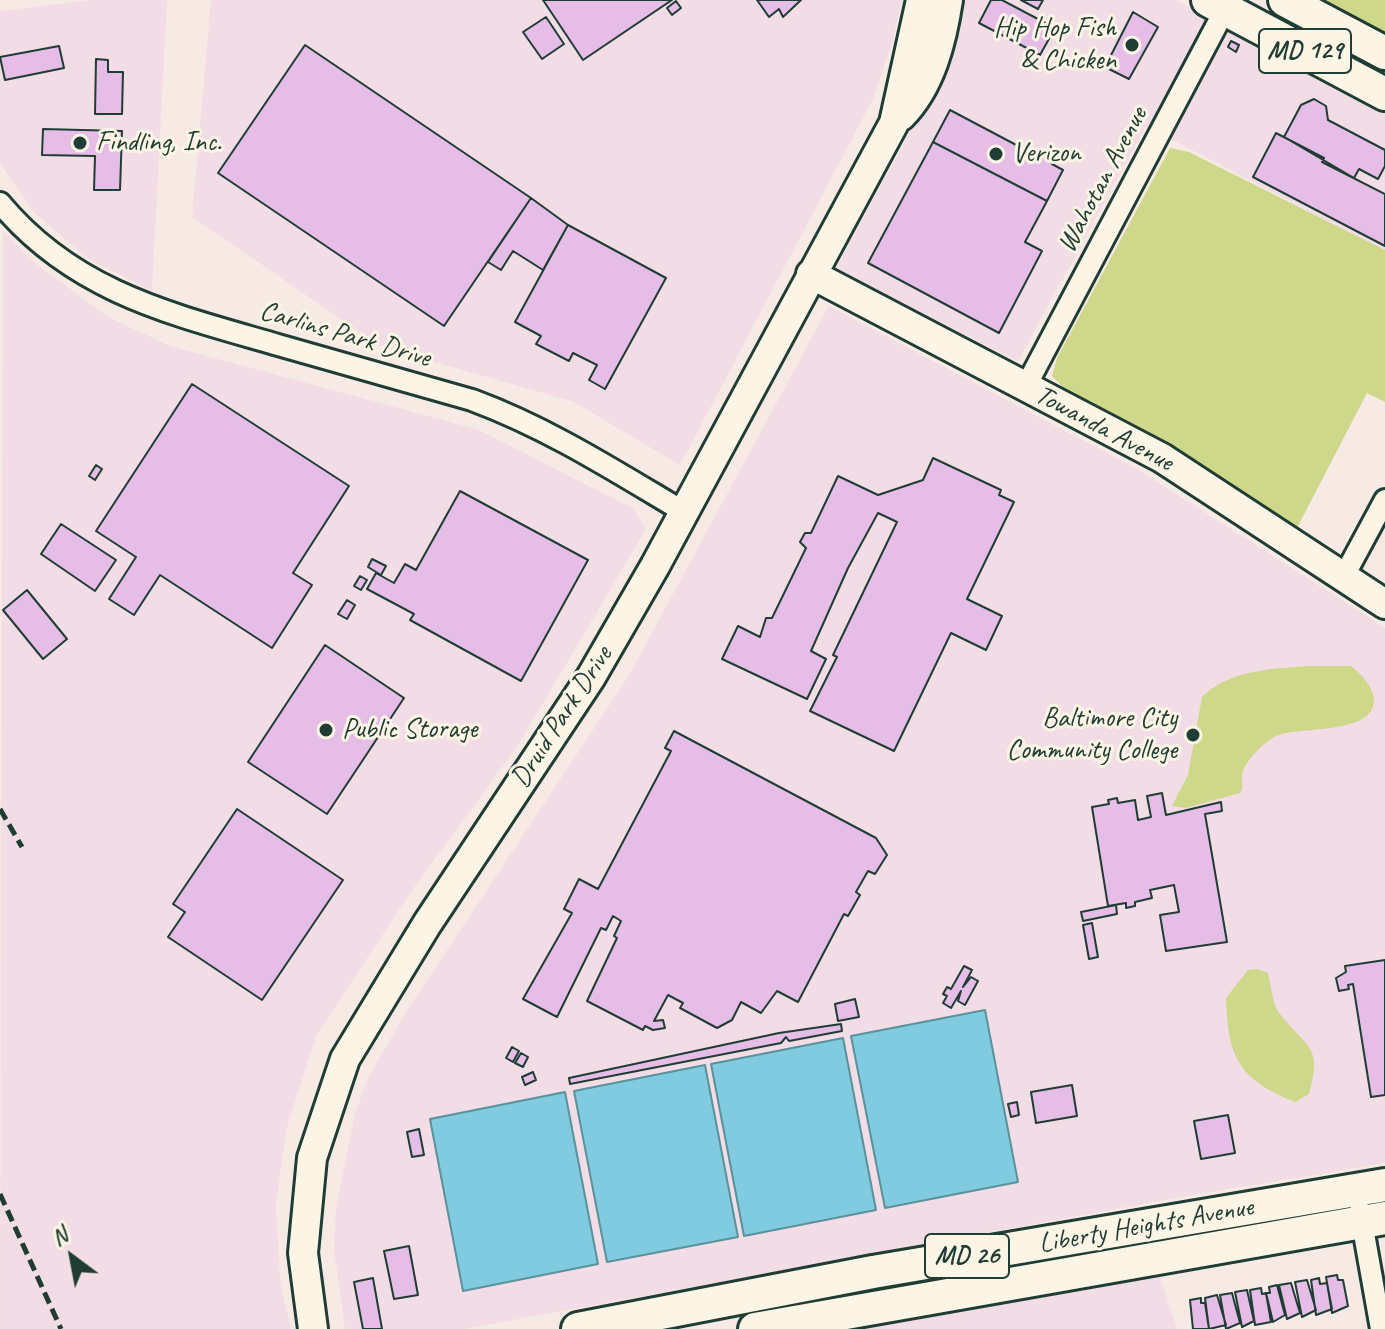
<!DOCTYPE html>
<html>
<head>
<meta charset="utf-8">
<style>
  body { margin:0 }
  #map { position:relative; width:1385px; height:1329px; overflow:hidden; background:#f7eae5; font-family:Caveat,sans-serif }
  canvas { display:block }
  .north { position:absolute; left:32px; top:1217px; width:80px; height:80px; -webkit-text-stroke:6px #fcf5e5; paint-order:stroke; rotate:328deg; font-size:22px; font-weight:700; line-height:32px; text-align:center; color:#1f3d34 }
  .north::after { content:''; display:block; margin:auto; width:28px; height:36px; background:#1f3d34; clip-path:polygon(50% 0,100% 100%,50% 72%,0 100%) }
</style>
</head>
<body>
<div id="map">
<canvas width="1385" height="1329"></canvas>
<div class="north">N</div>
</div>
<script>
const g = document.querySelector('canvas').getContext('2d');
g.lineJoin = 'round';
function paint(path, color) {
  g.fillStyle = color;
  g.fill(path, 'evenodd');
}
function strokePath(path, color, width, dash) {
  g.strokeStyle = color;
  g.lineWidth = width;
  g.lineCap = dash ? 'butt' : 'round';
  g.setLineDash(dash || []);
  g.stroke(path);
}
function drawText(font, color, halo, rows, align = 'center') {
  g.font = font + ' Caveat,sans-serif';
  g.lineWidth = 6;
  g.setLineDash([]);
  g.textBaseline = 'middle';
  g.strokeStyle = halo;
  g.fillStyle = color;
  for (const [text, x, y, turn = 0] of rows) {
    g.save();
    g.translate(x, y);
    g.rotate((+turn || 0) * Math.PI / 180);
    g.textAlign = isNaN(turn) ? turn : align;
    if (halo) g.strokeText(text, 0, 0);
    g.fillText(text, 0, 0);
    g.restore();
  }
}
paint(new Path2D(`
  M91 0H167L152 291 87 258 36 214 0 164V11Z
  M211 0H902L892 44 873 99 680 465 574 402 382 347 192 217Z
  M962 0H1176L1385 111V251L1146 126 1018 361 835 270 947 64Z
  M3 230 31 260 108 317 170 346 476 429 633 508 646 529 517 747 410 893 316 1036 286 1130 276 1205 280 1281 291 1329H0Z
  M829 306 1139 470 1385 628V1163L1181 1197 464 1329H345L334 1249 336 1208 355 1114 367 1080 406 1012 628 677Z
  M1160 1276 1177 1329H850Z`), '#f2dce5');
paint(new Path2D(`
  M1319 0H1385V35Z
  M1170 148 1189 152 1385 250V402L1367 393 1297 528 1066 390 1052 376 1057 358Z
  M1307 666H1351C1362 675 1369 682 1373 695 1383 737 1294 725 1274 737 1262 745 1245 760 1242 775 1241 783 1245 785 1240 793L1186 808 1172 806 1188 775 1202 697C1229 670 1271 669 1307 666Z
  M1258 969 1268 973C1271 985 1272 1001 1278 1011 1304 1048 1324 1042 1309 1094L1295 1102C1238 1079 1228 1057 1226 998L1248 970Z`), '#cdd88b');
const water = new Path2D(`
  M985 1010 1018 1182 885 1208 851 1036Z
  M843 1038 876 1210 744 1236 711 1064Z
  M705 1065 738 1237 607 1262 574 1091Z
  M565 1092 598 1264 463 1291 430 1119Z`);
paint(water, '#80cbe0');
strokePath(water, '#59929b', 2);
const building = new Path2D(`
  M543 0H672L583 60Z
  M757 0H801L783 17 779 9 769 17Z
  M991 0H1002L1055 28 1040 55 979 23Z
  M1021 0H1043L1038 9Z
  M676 1 681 8 672 15 667 8Z
  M1133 12 1158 27 1129 79 1105 67Z
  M546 17 564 44 542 59 523 32Z
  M1231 41 1239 45 1236 52 1228 47Z
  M305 45 531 198 444 326 218 173Z
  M59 46 64 68 5 80 0 57Z
  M96 59 108 60V72H123L122 114H95Z
  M1314 99 1326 106 1328 120 1385 150V166L1378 179 1359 169 1354 178 1284 137 1301 105Z
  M950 110 1039 157 1042 152 1056 159 1052 164 1063 170 1047 201 933 142Z
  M43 129 122 131 120 190H94L95 156 42 155Z
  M1276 133 1324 158 1322 162 1385 194V246L1253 177Z
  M933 142 1047 201 1025 242 1042 251 999 333 868 263Z
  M531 198 568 225 543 270 513 251 501 270 488 262Z
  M568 225 666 278 605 389 589 380 597 365 573 353 569 361 536 344 541 336 515 322Z
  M192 384 349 486 293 573 312 585 272 648 160 575 134 615 109 599 136 557 96 531Z
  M933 458 1001 490 999 495 1014 502 967 599 1002 616 986 650 951 633 894 751 810 711 837 657 833 655 897 522 878 513 848 568 811 651 826 659 807 699 722 659 738 626 760 637 766 618H772L806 548 800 542 805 533H811L838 476 878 495 923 480Z
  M96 465 102 469 95 480 89 476Z
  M460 491 588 560 521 681 410 620 414 614 367 589 376 573 394 583 405 564 416 570Z
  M61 524 116 560 95 591 41 554Z
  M372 559 386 566 381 575 368 567Z
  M360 576 367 580 361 590 354 586Z
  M27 590 67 639 43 659 3 610Z
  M347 600 355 605 347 619 338 614Z
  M325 645 404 698 327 814 248 762Z
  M674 731 876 838 887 855 875 874 868 871 856 892 860 895 848 916 844 914 798 1002 777 991 761 1013 741 1002 732 1020 717 1028 680 1008 683 1003 668 995 654 1021 663 1020 665 1028 653 1030 645 1026 643 1030 587 1001 617 938 614 936 621 921 613 916 606 930 601 928 557 1017 523 999 572 913 564 909 579 879 598 889 671 751 665 748Z
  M1162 793 1166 815 1221 802 1222 811 1205 814 1227 942 1166 951 1160 915 1179 912 1174 885 1150 890 1152 898 1135 902V906L1126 908V903L1108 906 1092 807 1109 804 1108 800 1117 798 1118 803 1135 800 1138 820 1151 817 1147 796Z
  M237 809 343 880 262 1000 168 937 185 912 173 904Z
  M1116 905 1117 914 1083 921 1081 912Z
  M1092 923 1098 957 1089 959 1083 925Z
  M1385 960V1095L1371 1097 1353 984 1348 985 1349 989 1339 991 1336 978 1346 972 1345 966Z
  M964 966 972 970 963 987 971 977 978 981 965 1005 958 1001 961 991 951 1008 943 1003 947 996 943 994 947 987 951 989Z
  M855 999 859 1017 838 1021 835 1004Z
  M841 1024 842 1031 789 1041 786 1037 781 1043 570 1084 569 1078 779 1033Z
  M512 1047 519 1051 513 1062 506 1058Z
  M521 1053 528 1057 523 1067 515 1063Z
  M533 1072 536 1080 525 1085 522 1077Z
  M1072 1085 1077 1116 1036 1123 1031 1092Z
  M1017 1102 1019 1115 1011 1117 1008 1104Z
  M1228 1115 1235 1153 1201 1159 1194 1121Z
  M419 1129 424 1155 412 1157 407 1132Z
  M409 1246 418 1295 394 1299 384 1251Z
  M1337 1275 1338 1280H1343L1348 1306 1332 1313 1326 1277Z
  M373 1278 382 1329H363L354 1282Z
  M1319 1278 1320 1284 1327 1283 1332 1309 1316 1315 1311 1280Z
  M1307 1280 1316 1310 1302 1317 1295 1282Z
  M1291 1283 1300 1313 1287 1319 1279 1285Z
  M1277 1285 1285 1315 1273 1322 1266 1293H1270L1269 1287Z
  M1261 1288 1262 1294 1266 1293 1271 1322 1255 1325 1250 1290Z
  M1247 1290 1254 1321 1242 1327 1235 1292Z
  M1232 1293 1240 1323 1226 1329 1220 1295Z
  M1217 1295 1226 1325 1209 1329 1205 1298Z
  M1201 1298V1303H1205L1209 1329H1193L1190 1300Z`);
paint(building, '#e5bde6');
strokePath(building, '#1f3d34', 2);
const street = new Path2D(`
  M0 203C74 292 171 314 278 345 342 363 407 381 472 400 548 428 615 471 684 512
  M1026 386 1230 0
  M1344 576 1385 500
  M1360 1211 1381 1329`);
const secondary = new Path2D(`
  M901 116C931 86 942 40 948 0
  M811 274 1162 458 1385 604
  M313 1329 303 1253 312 1158 345 1059 427 924 591 677 655 566 894 123 921 0`);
const primary = new Path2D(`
  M1208 0 1385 94
  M1285 0 1385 53
  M578 1329 873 1272 1385 1185
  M755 1329 1385 1218`);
strokePath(street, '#1f3d34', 26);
strokePath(secondary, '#1f3d34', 34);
strokePath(primary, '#1f3d34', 38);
strokePath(street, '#fcf5e5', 20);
strokePath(secondary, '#fcf5e5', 28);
strokePath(primary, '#fcf5e5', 32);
strokePath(new Path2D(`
  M0 809 22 847
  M0 1194 61 1329`), '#1f3d34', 5, [12, 6]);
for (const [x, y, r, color] of [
  [1132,45,8,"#1f3d34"],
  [80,143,8,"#1f3d34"],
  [996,154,8,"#1f3d34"],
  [326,730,8,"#1f3d34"],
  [1193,735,8,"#1f3d34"]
]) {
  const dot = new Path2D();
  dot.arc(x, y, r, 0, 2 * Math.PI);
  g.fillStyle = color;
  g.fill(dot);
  strokePath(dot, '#fcf5e5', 3);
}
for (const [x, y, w] of [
  [1305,51,92],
  [967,1256,84]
]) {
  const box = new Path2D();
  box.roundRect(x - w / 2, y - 22, w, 44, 6);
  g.fillStyle = '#fcf5e5';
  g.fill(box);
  strokePath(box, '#1f3d34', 2);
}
drawText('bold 26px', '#1f3d34', null, [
  ["MD 129",1305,51],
  ["MD 26",967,1256]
]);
drawText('28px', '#1f3d34', '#fcf5e5', [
  ["Hip Hop Fish",1116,29,"right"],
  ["& Chicken",1116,61,"right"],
  ["Findling, Inc.",96,143],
  ["Verizon",1012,154],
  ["Baltimore City",1177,719,"right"],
  ["Community College",1177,751,"right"],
  ["Public Storage",342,730]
], 'left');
drawText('28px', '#1f3d34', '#fcf5e5', [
  ["Wahotan Avenue",1103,180,-62],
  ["Carlins Park Drive",345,335,16],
  ["Towanda Avenue",1104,429,28],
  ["Druid Park Drive",562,717,-57],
  ["Liberty Heights Avenue",1146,1226,-10]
]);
</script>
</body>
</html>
